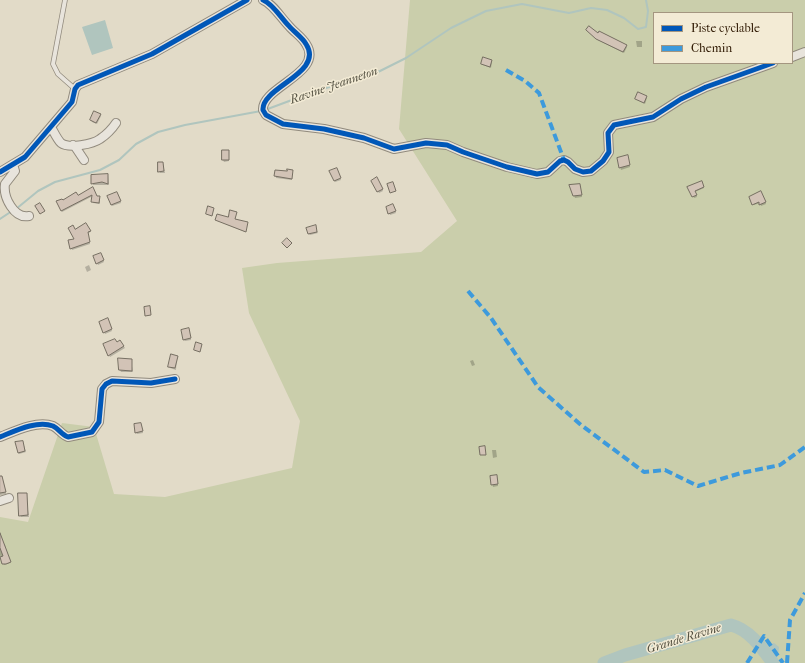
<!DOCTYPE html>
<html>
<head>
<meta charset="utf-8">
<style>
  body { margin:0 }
  #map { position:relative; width:805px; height:663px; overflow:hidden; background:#e2dbc8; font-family:"IM FELL French Canon",serif }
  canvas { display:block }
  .legend { position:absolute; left:653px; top:12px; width:140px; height:52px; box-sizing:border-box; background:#f3ebd5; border:1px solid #a49680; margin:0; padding:5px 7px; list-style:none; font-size:12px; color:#2d1700 }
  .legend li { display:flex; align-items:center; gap:8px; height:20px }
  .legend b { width:20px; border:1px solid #a49680 }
</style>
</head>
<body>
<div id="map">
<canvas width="805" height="663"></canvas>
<ul class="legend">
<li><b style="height:5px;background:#0057b8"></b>Piste cyclable</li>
<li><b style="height:5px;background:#3d9adc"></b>Chemin</li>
</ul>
</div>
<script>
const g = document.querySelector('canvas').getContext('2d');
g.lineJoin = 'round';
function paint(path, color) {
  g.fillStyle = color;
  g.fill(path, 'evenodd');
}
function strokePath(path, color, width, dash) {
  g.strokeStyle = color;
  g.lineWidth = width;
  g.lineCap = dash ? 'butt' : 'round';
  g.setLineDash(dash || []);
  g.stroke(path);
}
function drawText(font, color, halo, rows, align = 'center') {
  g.font = font + ' "IM FELL French Canon",serif';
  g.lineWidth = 3;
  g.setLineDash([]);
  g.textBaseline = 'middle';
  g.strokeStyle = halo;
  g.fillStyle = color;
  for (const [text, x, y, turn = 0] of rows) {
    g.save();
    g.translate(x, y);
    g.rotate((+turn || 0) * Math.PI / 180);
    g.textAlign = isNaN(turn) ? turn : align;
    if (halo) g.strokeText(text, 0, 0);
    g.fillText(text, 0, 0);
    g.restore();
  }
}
paint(new Path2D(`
  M410 0H805V663H0V517L28 522 62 423 94 427 114 494 165 497 292 468 300 421 249 313 242 268 277 263 421 252 457 221 399 129ZM654 13H792V63H654Z`), '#caceab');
paint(new Path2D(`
  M105 20 113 48 92 55 82 27Z
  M774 643 779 647 778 657 770 658 768 653 771 644Z`), '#b0c5be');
paint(new Path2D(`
  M587 30 626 45 627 47 624 53 598 40Z
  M636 41H642V47H637Z
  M484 58 492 61 491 68 483 65Z
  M646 97 647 98 645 104 636 99Z
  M100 114 101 116 97 124 92 122 91 120Z
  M228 151 229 161 224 162 223 160Z
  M628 158 630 167 621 170 618 159Z
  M163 163 165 173H160L159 171Z
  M276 171H292V180L276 178Z
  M337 171 341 180 335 182 334 180Z
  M108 175 109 185H93L92 176Z
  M377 179 383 191 379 193 372 181Z
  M701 182 704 188 695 192 697 197 694 198 689 188Z
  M580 185 582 197 575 198 570 186Z
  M93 188 97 197 100 199V204L93 203V196L62 212 58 202 78 196Z
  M761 192 766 204 761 206 760 203 754 205 750 197Z
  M118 195 121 203 112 206 111 204Z
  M387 207H393L396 213 390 215Z
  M236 213 235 220 247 223 245 232 216 220 229 218Z
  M86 224 90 232 88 234 90 244 72 250 69 241 75 240V230Z
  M316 228 318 233 310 235 309 234Z
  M101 256 104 262 98 265 94 257Z
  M89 265 91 270 87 272 85 267Z
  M107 320 112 331 105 334 100 323Z
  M189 329 191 340 185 341 184 340Z
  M120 341 125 348 110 357 109 355Z
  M177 356 176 370 170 368 169 366Z
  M131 360 133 372H121L120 370Z
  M473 360 475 365 472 366 470 361Z
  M141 424 143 433 137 434 136 432Z
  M23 442 26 452 19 454 18 452Z
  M492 450H496L497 457 493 458Z
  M491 477 497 478 498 486 493 487Z
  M3 480 6 494 0 495V481Z
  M26 494 29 517H21L20 515Z
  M0 541 5 545 10 563 4 565 0 555Z`), '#0003');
strokePath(new Path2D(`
  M265 110 316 91 376 73 406 58 451 28 486 11 522 4 569 13 591 8 607 10 624 18 638 29 646 27 648 11 646 0
  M16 209 38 191 55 182 100 170 119 160 136 144 158 132 185 125 261 111
  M0 219 12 211`), '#b0c5be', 2);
strokePath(new Path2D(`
  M604 663 625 655 731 625C750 630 762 648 773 663`), '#b0c5be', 13);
const building = new Path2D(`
  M589 26 598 33 599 31 627 45 623 52 596 39 586 30Z
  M483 57 492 60 490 67 481 64Z
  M638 92 647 96 644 103 635 99Z
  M94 111 101 114 96 123 90 120Z
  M222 150H229V160H222Z
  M628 155 630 165 619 168 617 158Z
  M158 162H163L164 171 158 172Z
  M337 168 341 178 334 181 329 171Z
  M287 169 293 170 292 179 274 176 275 170 287 171Z
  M108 174V184L102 182 91 184V175Z
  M377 177 383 189 377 192 371 181Z
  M702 181 704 187 695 191 697 195 692 197 687 187Z
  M393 182 396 191 390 193 387 184Z
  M580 184 582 195 573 196 569 185Z
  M93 187 97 196H100L99 203 91 202 92 195 61 211 56 201 62 199 63 200 76 192 78 195Z
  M761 191 766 202 759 205V202L752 205 749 197Z
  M117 192 121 201 111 205 107 196Z
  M40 203 45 211 40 214 35 206Z
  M393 204 396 211 388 214 386 207Z
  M208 206 214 208 212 216 206 214Z
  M230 210 237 212 235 219 248 222 246 232 215 220 217 214 228 217Z
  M86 223 91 231 88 232 90 242 70 249 68 240 74 239 68 228 73 225 75 229Z
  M316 225 317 232 308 234 306 228Z
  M287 238 292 243 287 248 282 243Z
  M101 253 104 260 96 264 93 256Z
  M150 306 151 315 145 316 144 307Z
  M108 318 112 329 103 333 99 322Z
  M189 328 191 338 183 340 181 330Z
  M115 339 117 342 120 340 124 346 108 356 103 344Z
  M196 342 202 344 200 352 194 350Z
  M171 354 178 356 175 368 168 367Z
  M118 358 132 359V371L119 370Z
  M141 423 143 431 135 433 134 424Z
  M23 441 25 451 18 453 15 442Z
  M485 446 486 455H480L479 447Z
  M497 475 498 484 491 485 490 476Z
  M0 476H2L6 492 0 493Z
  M18 493H27L28 515 19 516Z
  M0 533 11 562 6 564H2L0 557 3 556 0 548Z`);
paint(building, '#d2c3b6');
strokePath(building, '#766f62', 1);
const lane = new Path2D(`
  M65 0 53 64 58 74 75 89`);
const street = new Path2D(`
  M263 0C273 4 281 18 289 26 294 32 302 37 306 44 325 73 261 87 263 110L266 115 283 124 324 129 364 138 394 149 426 143 447 145 463 152 507 167 537 174 548 172 560 161 564 160 568 162 575 169 583 172 591 171 603 161 609 152 608 133 614 125 653 117 681 99 706 87 773 63
  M792 57 805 52
  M51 127C54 132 57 139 61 143 69 149 93 144 100 139 106 135 112 129 116 123
  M73 145 76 148 84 160
  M13 164 15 171 5 184C3 197 14 219 29 216
  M0 172 25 157 72 102 75 89 78 85 152 54 247 0
  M0 437C15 431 37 420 53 426 59 429 62 435 68 437L92 432 99 422 102 389 106 384 112 381 151 383 175 379
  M0 501 9 498`);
strokePath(lane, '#918a7d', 5.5);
strokePath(street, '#918a7d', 10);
strokePath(lane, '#e8e4dc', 4);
strokePath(street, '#e8e4dc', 8);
strokePath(new Path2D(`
  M506 70 525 81 539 93 564 160
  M468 291 491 318 538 387 581 425 644 472 665 470 698 486 741 473 780 465 805 447
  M747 663 764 636 783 663
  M787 663 790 620 805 593`), '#3d9adc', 4, [8, 4]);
strokePath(new Path2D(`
  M263 0C273 4 281 18 289 26 294 32 302 37 306 44 325 73 261 87 263 110L266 115 283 124 324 129 364 138 394 149 426 143 447 145 463 152 507 167 537 174 548 172 560 161 564 160 568 162 575 169 583 172 591 171 603 161 609 152 608 133 614 125 653 117 681 99 706 87 773 63
  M0 172 25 157 72 102 75 89 78 85 152 54 247 0
  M0 437C15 431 37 420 53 426 59 429 62 435 68 437L92 432 99 422 102 389 106 384 112 381 151 383 175 379`), '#0057b8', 5);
drawText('italic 12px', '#535041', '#f3ebd5', [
  ["Ravine Jeanneton",334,86,-19],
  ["Grande Ravine",684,639,-17]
]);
</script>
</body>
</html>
